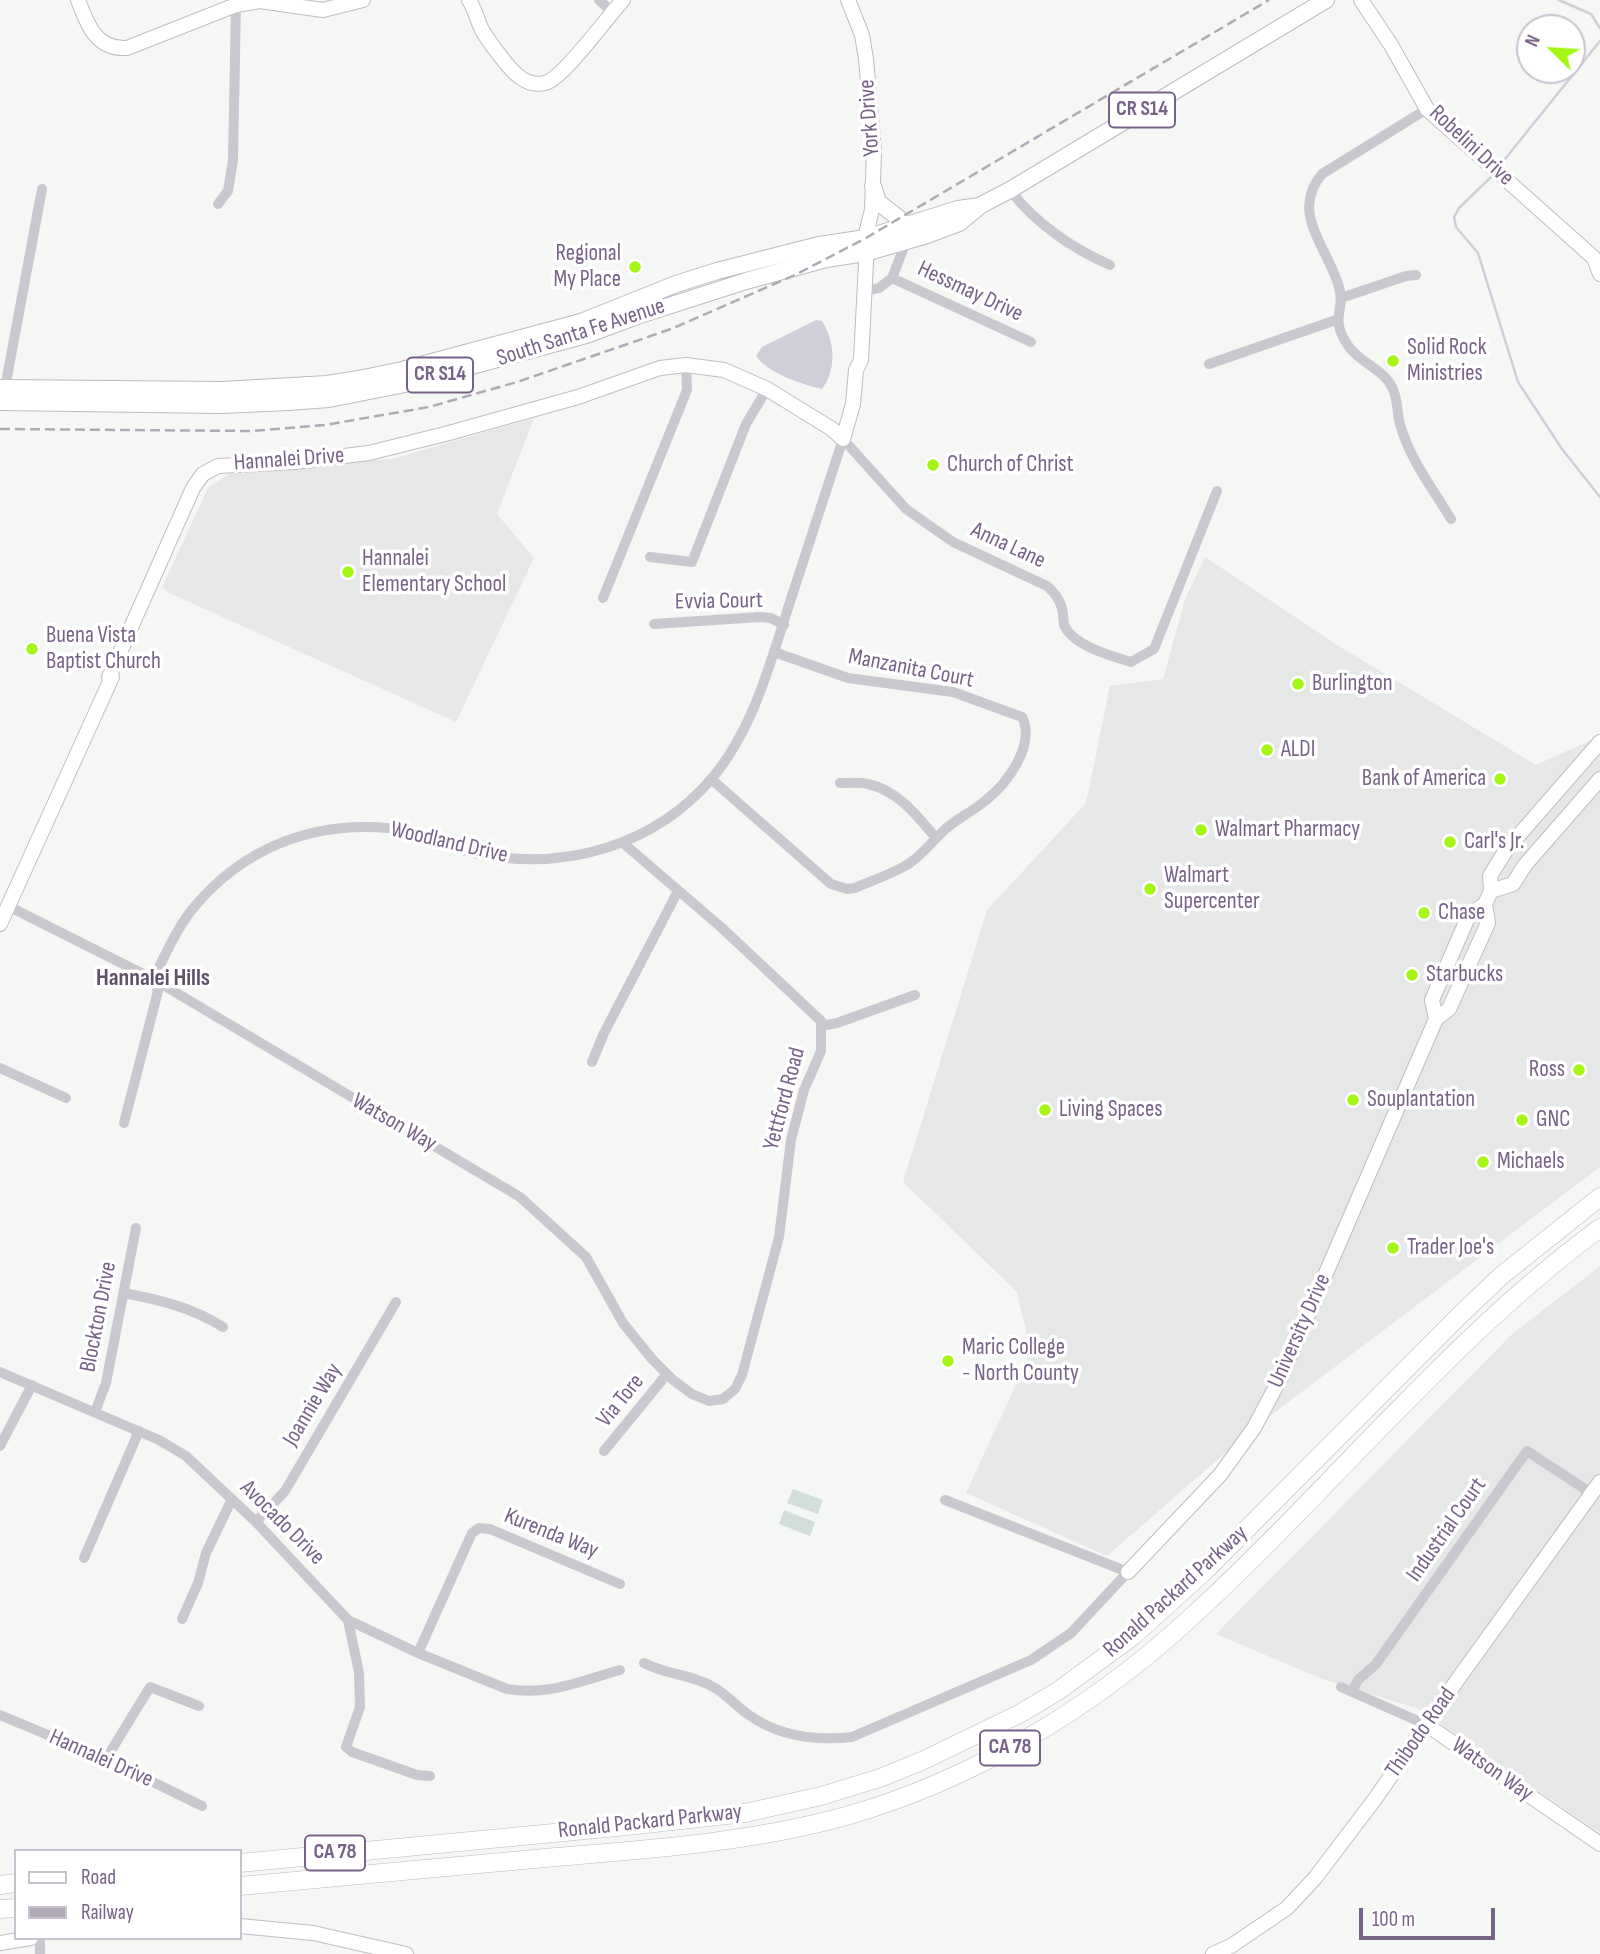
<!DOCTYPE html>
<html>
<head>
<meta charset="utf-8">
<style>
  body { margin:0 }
  #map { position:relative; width:1600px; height:1954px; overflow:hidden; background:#f4f7f4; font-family:"Sofia Sans Condensed",sans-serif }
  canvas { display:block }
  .legend { position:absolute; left:14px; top:1849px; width:228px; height:91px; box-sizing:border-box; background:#fff; border:2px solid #c9c1cf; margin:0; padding:9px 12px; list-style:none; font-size:21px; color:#786388 }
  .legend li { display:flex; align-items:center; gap:14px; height:35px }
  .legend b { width:35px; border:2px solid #c9c1cf }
  .north { position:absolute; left:1516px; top:14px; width:70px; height:70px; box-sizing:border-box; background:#fff; border:2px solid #c9c1cf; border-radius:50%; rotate:294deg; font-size:19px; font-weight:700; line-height:28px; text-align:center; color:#786388 }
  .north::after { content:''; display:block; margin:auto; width:24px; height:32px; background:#a6f615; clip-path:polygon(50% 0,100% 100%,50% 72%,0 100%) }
  .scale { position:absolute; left:1359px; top:1908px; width:136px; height:32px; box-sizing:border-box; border:4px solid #786388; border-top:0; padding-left:9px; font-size:21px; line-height:24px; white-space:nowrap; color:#786388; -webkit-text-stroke:5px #fff; paint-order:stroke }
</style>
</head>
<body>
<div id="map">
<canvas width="1600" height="1954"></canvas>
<ul class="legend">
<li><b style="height:9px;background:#fff"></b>Road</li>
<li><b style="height:9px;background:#b1aab6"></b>Railway</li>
</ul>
<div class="north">N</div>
<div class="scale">100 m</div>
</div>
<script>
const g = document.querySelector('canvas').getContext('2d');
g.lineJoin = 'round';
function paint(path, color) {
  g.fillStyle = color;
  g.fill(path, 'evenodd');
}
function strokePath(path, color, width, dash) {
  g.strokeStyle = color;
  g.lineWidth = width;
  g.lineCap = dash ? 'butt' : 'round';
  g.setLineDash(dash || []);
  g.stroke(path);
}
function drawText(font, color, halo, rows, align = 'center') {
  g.font = font + ' "Sofia Sans Condensed",sans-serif';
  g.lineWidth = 7;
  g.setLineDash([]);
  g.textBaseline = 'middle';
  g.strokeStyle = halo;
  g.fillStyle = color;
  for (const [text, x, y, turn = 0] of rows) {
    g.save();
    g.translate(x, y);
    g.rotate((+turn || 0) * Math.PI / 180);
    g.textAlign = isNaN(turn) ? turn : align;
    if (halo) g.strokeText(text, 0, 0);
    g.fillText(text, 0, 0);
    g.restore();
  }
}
paint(new Path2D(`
  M534 418 497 514 534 558 456 722 169 593 162 587 208 488 232 472 392 459Z
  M1205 557 1334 643 1536 765 1600 736V1167L1254 1428 1107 1556 966 1493 1031 1352 1017 1292 903 1182 987 910 1086 803 1110 686 1163 679 1185 599Z
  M1600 1266V1833L1419 1709 1322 1679 1216 1634 1511 1335Z`), '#e6e8e7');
paint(new Path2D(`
  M793 1489 823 1500 818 1514 787 1503Z
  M784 1510 815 1522 810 1536 779 1524Z`), '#d2deda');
paint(new Path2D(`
  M816 320 822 321C835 342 837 368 822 389 801 384 769 374 756 356L762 347Z`), '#d1cdd9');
strokePath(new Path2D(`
  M1559 0 1591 14 1600 28
  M1501 164 1600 41
  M1491 177 1459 208 1454 217 1456 227 1478 253 1518 382 1562 449 1600 497`), '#d1cdd9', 2.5);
const secondary = new Path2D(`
  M78 0C87 24 96 50 127 48L236 5 260 1 323 10 363 0
  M469 0C475 9 477 20 482 30 487 39 494 48 501 57 511 70 525 88 545 83 563 79 608 16 623 0
  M848 0 862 35 866 59 874 152 872 210 863 246
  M1361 0 1391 45 1427 109 1594 258 1600 274
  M1491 891 1513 884 1525 865 1600 779
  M0 924 112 677H109L193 488 203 474 218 466 294 462 369 453 449 433 578 397 660 368 686 365 724 370 767 389 832 429 843 439 853 404 856 370 861 360 867 243
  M1436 1019 1432 1000 1469 915 1485 904 1491 891 1490 876 1506 850 1600 742
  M1128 1572 1220 1475 1254 1428 1281 1377 1436 1019 1449 1009 1488 923 1485 904
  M1427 1725 1600 1844
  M240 1926 313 1933 406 1954
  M0 1943 31 1938
  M1213 1954 1231 1946 1287 1908 1315 1878 1375 1799 1458 1679 1600 1482`);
const primary = new Path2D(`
  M873 186 878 202 906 224
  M0 388 222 390 327 384 359 379 402 370 581 322 676 284 717 271 819 245 866 238 958 209 980 206
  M0 402 222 405 288 402 329 399 405 384 586 335 637 316 746 281 826 259 865 253 927 235 959 223 981 205 1010 190 1326 0`);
const highway = new Path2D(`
  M240 1863 627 1826 745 1813 821 1796 880 1778 924 1760 1021 1713 1058 1691 1133 1636 1206 1570 1459 1316 1501 1276 1600 1197
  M0 1885 16 1883
  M240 1886C345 1876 450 1866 556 1857 652 1849 752 1842 846 1816 972 1780 1091 1709 1187 1621 1328 1493 1447 1341 1600 1228
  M0 1909 16 1908`);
strokePath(secondary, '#c1bbc5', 16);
strokePath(primary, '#bebac2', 18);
strokePath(highway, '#bdb9c0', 19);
strokePath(new Path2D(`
  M599 0 612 12
  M1427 109 1322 174C1289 213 1329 249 1339 287 1346 311 1329 316 1347 344 1359 364 1386 368 1394 392 1398 402 1397 414 1400 424 1409 458 1433 489 1451 519
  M1010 190C1035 223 1073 249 1110 265
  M218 204 228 191 233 160 236 5
  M906 242 892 278 1031 342
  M866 291 879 288 892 278
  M1341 298 1406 276 1416 275
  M1209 364 1336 320
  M5 388 42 189
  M650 557 692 562 746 424 767 389
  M603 598 687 390 686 365
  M654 624 760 617 771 618 784 625
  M711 779 831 884 847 889 855 888C871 881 889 875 905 866 922 857 934 838 949 826 961 817 974 810 985 801 1007 784 1036 745 1022 717L953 692 848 678 774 652
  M840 783C849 783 860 782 868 784 899 791 917 816 936 838
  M8 906 153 979 520 1197 586 1257 623 1323 652 1359 673 1380 692 1394 709 1401 723 1399 735 1389 742 1375 779 1237 791 1140 804 1090 821 1051V1021L722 928 623 843
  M821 1026 837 1023 915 995
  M592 1062 604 1033 678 891
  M0 1068 66 1098
  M124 1123 158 991 153 979C166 954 177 927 195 906 244 848 312 821 388 828 419 831 448 848 479 854 565 871 655 846 713 777 753 729 770 664 789 605 807 549 825 494 843 439L906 509 953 542 1047 586C1056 594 1062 602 1063 614 1063 616 1064 624 1064 625 1073 646 1112 656 1131 662L1154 649 1217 491
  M124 1293C160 1300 191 1307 223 1327
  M0 1372 159 1440 186 1456 256 1522 348 1620 418 1653 507 1689C549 1696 580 1681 620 1670
  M95 1412 106 1383 136 1228
  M0 1446 32 1385
  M604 1451 667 1374
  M256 1522 285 1491 396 1302
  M84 1558 139 1431
  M182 1619 198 1583 206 1553 232 1499
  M348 1620 359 1673 360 1707 346 1747 352 1752 417 1775 430 1776
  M418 1653 472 1533 479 1528 490 1529 620 1584
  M644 1663C666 1675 692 1674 715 1688 727 1695 737 1707 749 1715 780 1737 816 1741 852 1737L1031 1660 1071 1633 1128 1572 945 1500
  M1341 1687 1427 1725
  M1352 1692 1358 1680 1376 1664 1527 1451 1591 1493
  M0 1715 106 1759 202 1806
  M106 1759 150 1687 199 1706
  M40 1954V1938`), '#cbc7ce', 10);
strokePath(secondary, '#fff', 14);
strokePath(primary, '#fff', 16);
strokePath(highway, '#fff', 18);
strokePath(new Path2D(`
  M0 429 253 431 325 425 429 407 517 382 671 329 795 275 866 238 1269 0`), '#b1aab6', 2.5, [10, 5]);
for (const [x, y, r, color] of [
  [635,267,7,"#a6f615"],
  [1393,361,7,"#a6f615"],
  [933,465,7,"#a6f615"],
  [348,572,7,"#a6f615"],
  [32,649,7,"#a6f615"],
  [1298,684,7,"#a6f615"],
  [1267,750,7,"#a6f615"],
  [1500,779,7,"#a6f615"],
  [1201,830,7,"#a6f615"],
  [1450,842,7,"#a6f615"],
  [1150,889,7,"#a6f615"],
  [1424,913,7,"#a6f615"],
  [1412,975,7,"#a6f615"],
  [1579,1070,7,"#a6f615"],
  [1353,1100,7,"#a6f615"],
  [1045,1110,7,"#a6f615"],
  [1522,1120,7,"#a6f615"],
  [1483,1162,7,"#a6f615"],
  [1393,1248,7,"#a6f615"],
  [948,1361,7,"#a6f615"]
]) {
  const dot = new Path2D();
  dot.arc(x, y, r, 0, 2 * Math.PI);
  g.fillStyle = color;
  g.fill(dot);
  strokePath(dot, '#fff', 2.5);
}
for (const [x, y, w] of [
  [1142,110,66],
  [440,375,66],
  [1010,1748,60],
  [335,1853,60]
]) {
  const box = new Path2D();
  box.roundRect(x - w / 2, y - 17.5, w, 35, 5);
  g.fillStyle = '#fff';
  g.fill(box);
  strokePath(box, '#786388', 2);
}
drawText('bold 21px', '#786388', null, [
  ["CR S14",1142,110],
  ["CR S14",440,375],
  ["CA 78",1010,1748],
  ["CA 78",335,1853]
]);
drawText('23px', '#786388', '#fff', [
  ["York Drive",870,118,-94],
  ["Robelini Drive",1471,146,43],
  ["Hessmay Drive",970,292,25],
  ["South Santa Fe Avenue",581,333,-18],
  ["Hannalei Drive",289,460,-4],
  ["Anna Lane",1008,546,25],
  ["Evvia Court",719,602,-1],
  ["Manzanita Court",911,669,11],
  ["Woodland Drive",449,843,13],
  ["Yettford Road",785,1099,-75],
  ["Watson Way",394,1123,30],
  ["Blockton Drive",99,1317,-79],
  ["University Drive",1300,1331,-66],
  ["Via Tore",621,1401,-51],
  ["Joannie Way",313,1405,-59],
  ["Avocado Drive",282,1523,45],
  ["Industrial Court",1447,1530,-55],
  ["Kurenda Way",551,1534,22],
  ["Ronald Packard Parkway",1176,1592,-42],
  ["Thibodo Road",1421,1733,-55],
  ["Hannalei Drive",101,1759,24],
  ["Watson Way",1492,1770,35],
  ["Ronald Packard Parkway",650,1822,-6]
]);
drawText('23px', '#786388', '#fff', [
  ["Regional",621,254,"right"],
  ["My Place",621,280,"right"],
  ["Solid Rock",1407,348],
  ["Ministries",1407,374],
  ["Church of Christ",947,465],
  ["Hannalei",362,559],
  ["Elementary School",362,585],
  ["Buena Vista",46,636],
  ["Baptist Church",46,662],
  ["Burlington",1312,684],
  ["ALDI",1281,750],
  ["Bank of America",1486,779,"right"],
  ["Walmart Pharmacy",1215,830],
  ["Carl's Jr.",1464,842],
  ["Walmart",1164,876],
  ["Supercenter",1164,902],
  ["Chase",1438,913],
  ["Starbucks",1426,975],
  ["Ross",1565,1070,"right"],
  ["Souplantation",1367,1100],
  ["Living Spaces",1059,1110],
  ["GNC",1536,1120],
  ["Michaels",1497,1162],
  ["Trader Joe's",1407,1248],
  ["Maric College",962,1348],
  ["- North County",962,1374]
], 'left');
drawText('bold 24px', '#61526c', '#fff', [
  ["Hannalei Hills",153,979]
]);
</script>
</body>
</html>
